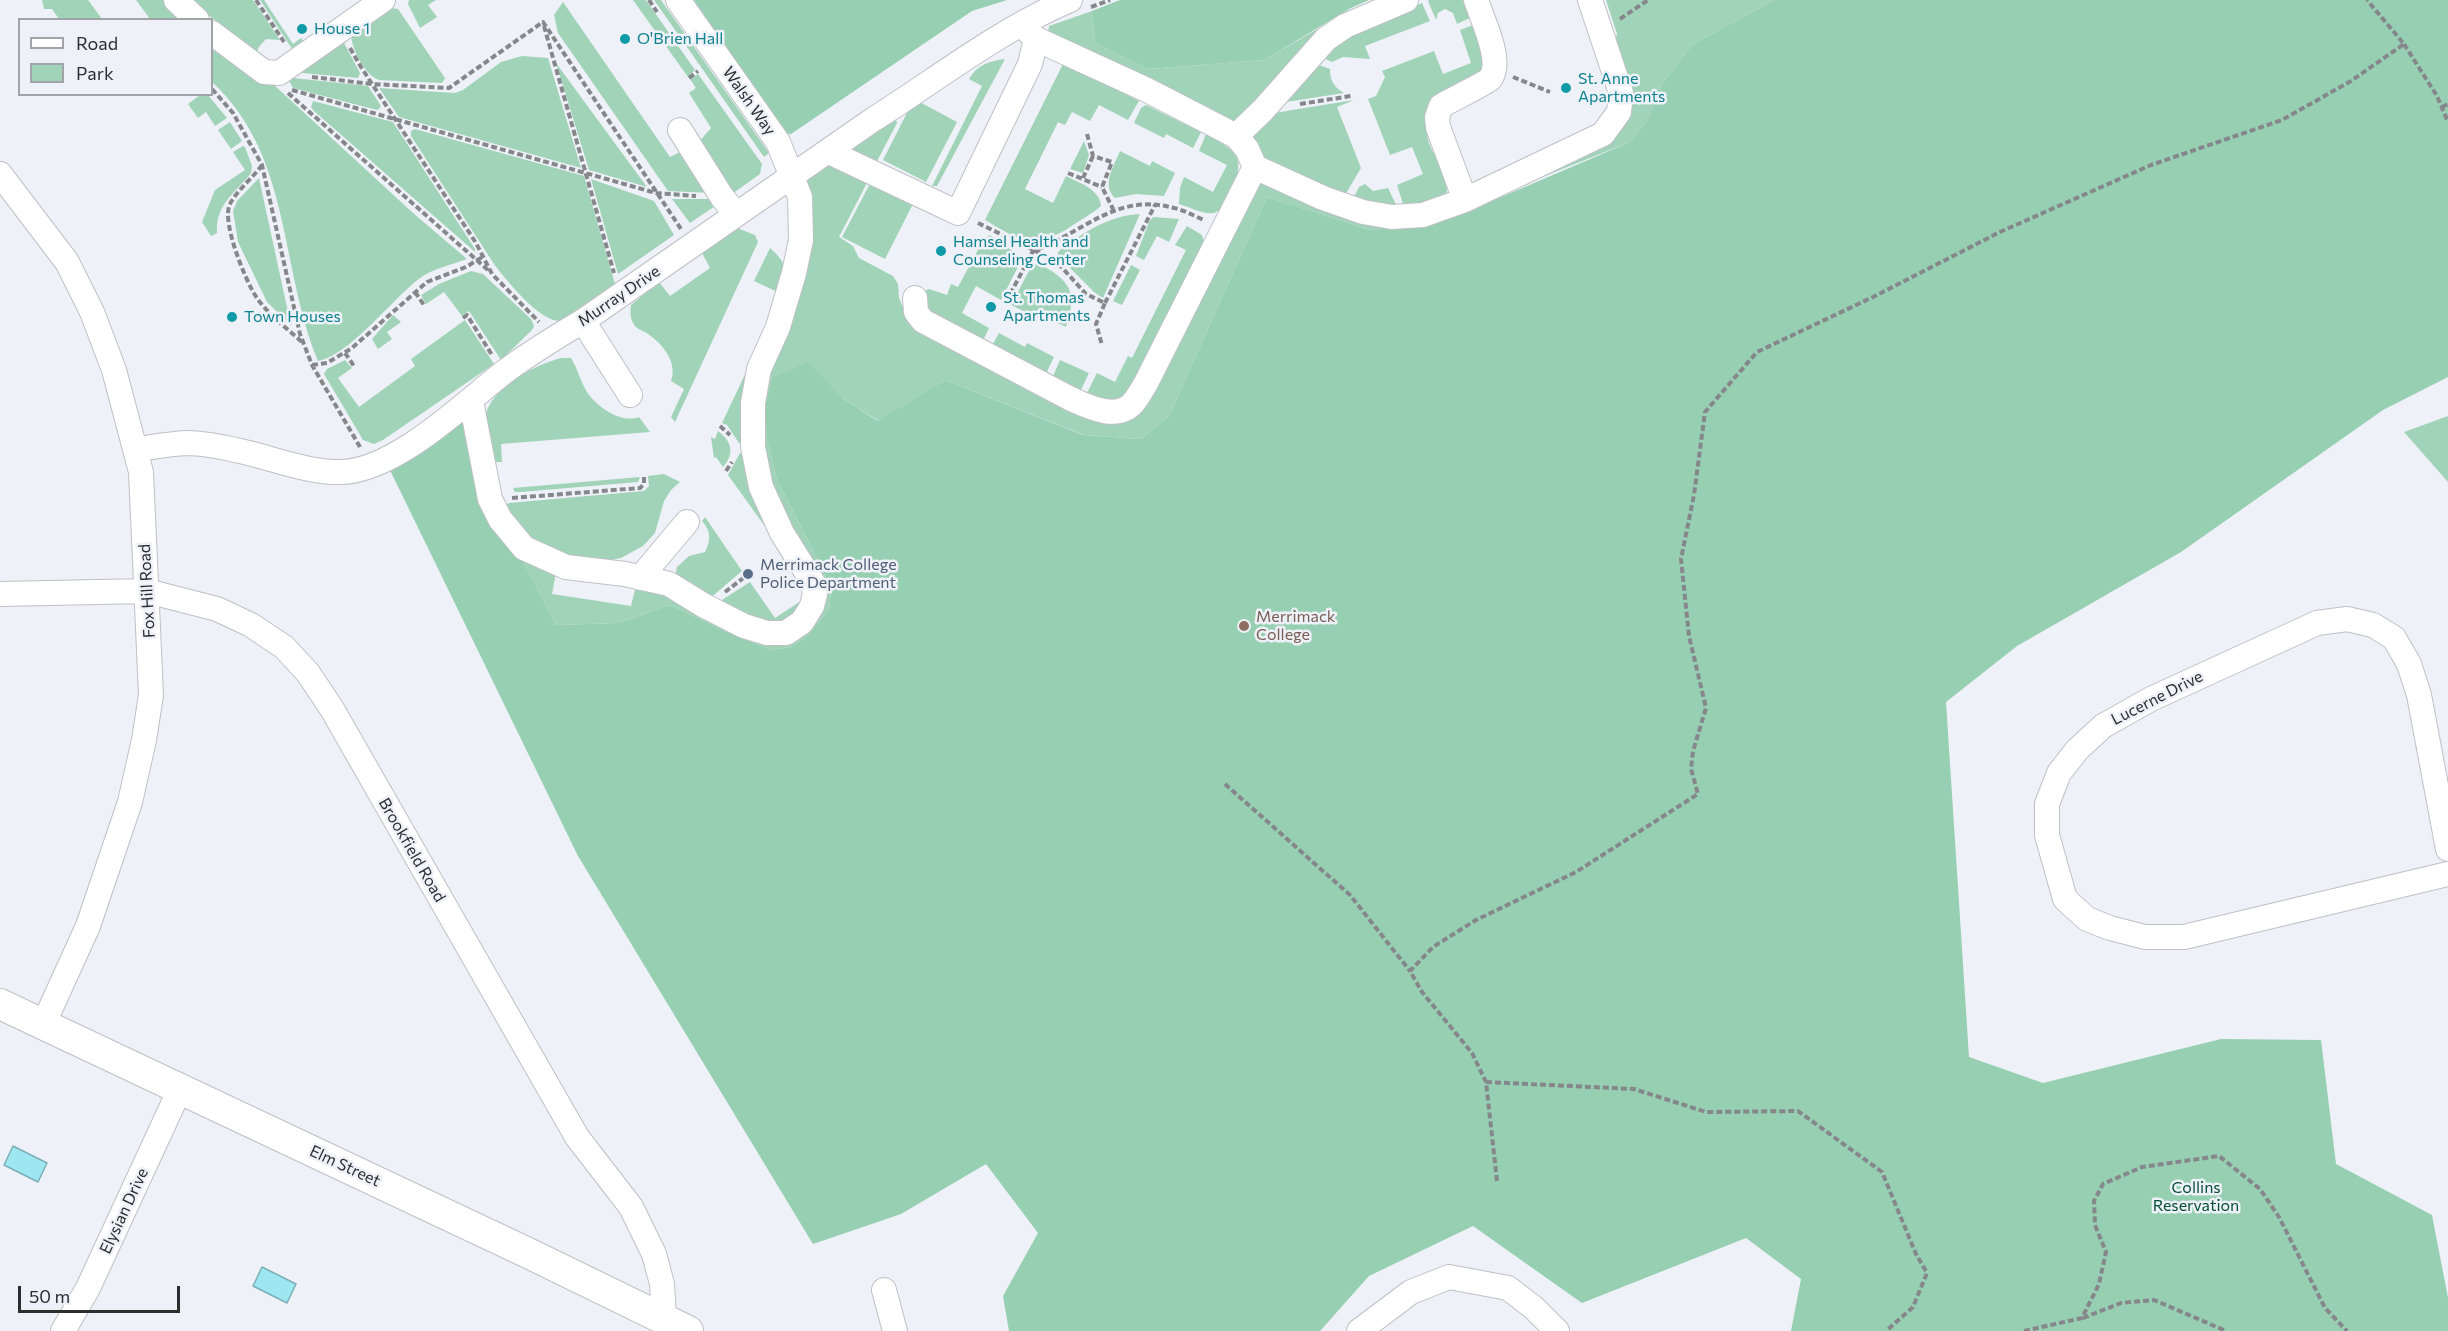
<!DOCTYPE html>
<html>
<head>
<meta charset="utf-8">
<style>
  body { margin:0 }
  #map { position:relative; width:2448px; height:1331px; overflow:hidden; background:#eef1f7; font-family:Commissioner,sans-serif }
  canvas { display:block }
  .legend { position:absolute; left:18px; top:18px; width:195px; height:78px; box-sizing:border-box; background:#eef1f7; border:2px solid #a0a3a7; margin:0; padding:8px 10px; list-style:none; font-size:18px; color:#2c2d2f }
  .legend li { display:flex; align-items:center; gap:12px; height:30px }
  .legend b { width:30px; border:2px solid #a0a3a7 }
  .scale { position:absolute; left:18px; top:1286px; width:162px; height:27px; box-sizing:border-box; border:3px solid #2c2d2f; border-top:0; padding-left:8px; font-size:18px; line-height:21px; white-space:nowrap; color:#2c2d2f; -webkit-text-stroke:4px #eef1f7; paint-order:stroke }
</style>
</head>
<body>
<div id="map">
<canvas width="2448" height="1331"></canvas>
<ul class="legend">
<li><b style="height:8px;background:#fff"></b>Road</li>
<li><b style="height:16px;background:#a1d3b8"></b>Park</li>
</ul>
<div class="scale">50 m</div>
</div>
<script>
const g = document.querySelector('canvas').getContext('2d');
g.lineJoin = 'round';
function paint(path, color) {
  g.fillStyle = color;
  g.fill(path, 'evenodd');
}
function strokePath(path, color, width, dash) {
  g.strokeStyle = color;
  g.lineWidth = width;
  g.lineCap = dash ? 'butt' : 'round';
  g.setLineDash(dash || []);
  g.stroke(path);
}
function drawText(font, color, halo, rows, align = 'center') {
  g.font = font + ' Commissioner,sans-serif';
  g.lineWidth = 5;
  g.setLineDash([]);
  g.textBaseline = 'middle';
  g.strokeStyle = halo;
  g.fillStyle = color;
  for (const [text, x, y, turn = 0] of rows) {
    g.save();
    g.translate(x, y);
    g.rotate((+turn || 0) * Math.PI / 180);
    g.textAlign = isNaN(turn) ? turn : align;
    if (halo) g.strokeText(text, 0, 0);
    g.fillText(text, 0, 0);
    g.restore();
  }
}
paint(new Path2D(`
  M42 0H88L102 19H59L52 9H44Z
  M136 0H164L176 11V19H150Z
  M191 0H253L280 40 266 39 258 48 257 56Z
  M260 0H264L293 44 301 38 303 41 334 19 338 24 294 52Z
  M409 0H436L428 5 437 17 420 28 408 4Z
  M633 0H646L695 70 688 77Z
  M654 0H661L769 153 764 157Z
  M1429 0H1462L1474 16 1457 24 1453 13 1445 9 1438 13 1436 20 1428 1Z
  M1606 0H1774L1692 45 1662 84 1647 121 1630 142 1422 225 1370 230 1267 197 1169 416 1141 439 1084 435 945 380 879 421 844 399 808 363 768 443 777 479 822 568 831 590 829 610 805 638 790 647 772 650 732 634 670 605 619 623 556 625 520 555 556 572 552 594 631 606 636 586 664 594 730 627 814 619 779 514 759 442 800 185C834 157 830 162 869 179L839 237 853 246 859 258 893 276 898 284 899 298 905 312 1123 420 1257 179 1371 224 1618 127 1615 41 1617 34Z
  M563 2 670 157 682 151 712 193 668 191 558 33 554 15Z
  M1422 3 1430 21 1365 46 1370 59 1343 57 1332 62 1323 58 1354 32Z
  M391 8 398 9 445 78 442 83 379 80C365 75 352 50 351 35Z
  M1092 11 1095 43 1148 69 1264 60 1331 21 1313 43 1233 123 1048 33 1049 26Z
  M1476 24 1489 56 1482 74 1438 94C1433 107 1425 121 1427 135 1431 158 1452 171 1446 196L1405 210 1397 185 1423 174 1412 147 1390 155 1368 99 1376 96 1385 77 1382 71 1434 51 1443 74 1471 63 1460 30Z
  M343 41 360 73 358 78 291 72Z
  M212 43 273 84 413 213 467 259C454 264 435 268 423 276 395 295 351 355 318 361 279 266 292 156 212 82Z
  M522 56 548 58 581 168 399 117 379 88 455 93 463 90 501 62Z
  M1005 59 937 186H932L982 86 969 79C977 65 989 61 1005 59Z
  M1065 60 1139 101 1128 120 1099 105 1090 121 1072 112 1065 125 1058 122 1025 189 1053 203 1066 176C1079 183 1100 189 1101 206 1092 214 1080 220 1070 227 1033 251 1021 241 985 220Z
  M556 63 647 187 589 170Z
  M1316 64 1330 69C1330 81 1334 87 1344 93L1286 102 1284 98Z
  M698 74 762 164 760 174 732 194 698 143 711 128 689 93 696 88 690 79Z
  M293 78 368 86 381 106 378 110 373 109 293 88 288 79Z
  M200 95H208L227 118 215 126 206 112 198 118 188 104Z
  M914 99 957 122 926 182 883 160Z
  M1354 100 1337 107 1361 168 1345 195 1258 156 1248 134 1268 114Z
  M313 101 393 122 475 249V252L314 111 311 107Z
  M1146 105 1201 132 1193 148 1166 134 1164 138 1134 123 1141 108Z
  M896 120 897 123 876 163 855 152 853 148 855 144Z
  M230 122 242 141 231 149 218 130Z
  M415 129 584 176 615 284 560 321C540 322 506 280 494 264L411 136V131Z
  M1206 134C1215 140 1230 146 1236 156 1244 169 1229 209 1214 213 1204 215 1189 207 1179 204L1180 188 1184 177 1213 192 1227 165 1199 151Z
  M1084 141 1089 155 1083 173 1070 169Z
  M243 146 245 147 252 166 251 173C235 193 215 205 217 233L211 236 202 222 215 190 245 170 233 152Z
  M1120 151 1150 166 1152 161 1175 173 1164 196 1136 194 1115 198C1101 185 1114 166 1120 151Z
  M874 176 916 198 885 259 842 237Z
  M259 178 291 326 267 302 238 242 233 211 237 201Z
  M591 179 654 201 674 235 618 274Z
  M1365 184 1373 191 1388 188 1398 209 1352 201 1359 187Z
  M672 199H714L718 204 690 223Z
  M1140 214 1103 298 1094 292 1058 256V252C1082 233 1110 215 1140 214Z
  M1153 217 1179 219 1169 242 1157 236 1144 260 1136 256 1149 222Z
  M1187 226 1202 235 1204 242 1201 253 1130 394 1109 404 1085 397 1097 373 1115 382 1128 356 1132 358 1186 250 1175 245Z
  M737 228 755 235 758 242 675 422 671 417 684 389 671 381C678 363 663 344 648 334 644 331 639 330 636 327 630 321 630 312 631 305L659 282 670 296 710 268 702 253Z
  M990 235 1021 257 1020 263 1001 300 976 286 962 313 989 328 981 345 929 317 922 299 925 291 929 289 947 295 951 284 958 287 981 244 980 243Z
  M770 248C789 265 786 270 782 294L754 281Z
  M1038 263C1071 281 1078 292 1066 327L1040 314 1038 318 1011 305 1030 269Z
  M1131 265 1140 270 1122 305 1113 301Z
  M471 271 483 274 531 319 534 326 532 330 501 360 469 311 462 316 444 292 426 304 421 295 439 284Z
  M776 309 748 442 739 443 727 425 722 423Z
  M393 315 401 322 387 332 392 339 378 349 372 339Z
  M465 320 494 364 383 440 374 444 363 440 324 374 327 369 345 360 352 368 338 378 359 407 415 366 411 359Z
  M999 333 1025 347 1027 343 1054 357 1044 378 990 349Z
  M561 358H571C578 369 580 381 587 392 597 407 621 424 639 417L650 432 501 444 502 462H493C490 449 485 434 485 420 487 389 534 365 561 358Z
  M1060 360 1089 373 1079 394 1051 381Z
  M2448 416V482L2404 432Z
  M718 431C732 441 735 454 723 467L716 457 714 458 711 437 715 439Z
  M740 453H749L787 557 728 475Z
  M664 474 680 482 671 490 664 501 655 533 643 546 621 558 600 562H575L530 544 503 507 509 503 644 491 649 486 648 476Z
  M640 477 638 482 521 492H515L513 488Z
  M705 517 742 571 708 600 674 581 677 567 689 556 705 552C711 540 711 531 702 521Z
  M750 582 775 618 807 597 802 614 778 626 714 605Z`), '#a1d3b8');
paint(new Path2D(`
  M694 0H1007L972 11 791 134 785 133Z
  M1120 0H1369L1351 8 1264 60 1148 69 1095 43 1092 11Z
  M1774 0H2448V377L2383 410 2181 552 2017 646 1946 702 1969 1057 2043 1083 2221 1039 2321 1040 2336 1164 2432 1215 2448 1298V1331H1791L1801 1279 1746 1238 1582 1303 1473 1226 1369 1276 1320 1331H1009L1003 1296 1038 1233 986 1164 901 1214 813 1244 578 856 388 466 463 417 520 555 556 625 619 623 670 605 732 634 772 650 790 647 805 638 829 610 831 590 822 568 777 479 768 443 765 408 773 378 808 362 844 399 878 421 945 380 1083 435 1141 439 1169 416 1267 197 1370 230 1422 225 1499 198 1630 142 1647 121 1662 84 1692 45Z`), '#96cfb1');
const water = new Path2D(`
  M13 1146 47 1163 38 1182 4 1165Z
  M262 1267 296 1284 287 1303 253 1286Z`);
paint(water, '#9ee7f1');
strokePath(water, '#7cafb7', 1.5);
const minor = new Path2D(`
  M176 0 197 20
  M1021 24 1036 39 1147 90 1236 136 1247 149 1255 167 1323 198 1363 212 1392 217 1423 215 1465 200 1603 134 1619 112 1621 93 1590 0
  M212 33 264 72 279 73 383 0
  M680 130 722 197 736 214
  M1236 136 1263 110 1326 39 1345 26 1406 0
  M829 152 958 213 1030 64 1036 39
  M0 174 67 262 92 312 114 370 141 472 151 695 144 740 130 802 88 926 43 1025
  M1465 200 1438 127 1437 117 1441 106C1449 101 1486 83 1490 79 1504 62 1482 19 1476 0
  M915 298 916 312 923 321 1071 399C1089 407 1117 421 1133 403 1138 397 1142 390 1146 383L1255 167
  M583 321 630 395
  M471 401 490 499 500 519 524 548 566 567 625 574 669 584 703 605 744 626 767 633H786L802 622 812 606 815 594 812 581 782 533 761 487 753 447V403L759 369 778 327 794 273 801 240 800 197 778 142 678 0
  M136 449C152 447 169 444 186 443 202 443 223 447 240 451 273 458 308 473 342 472 396 470 462 405 503 373 528 354 556 337 583 321L874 119C939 78 999 30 1070 0
  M640 578 687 522
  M0 594 147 591 217 609 251 625 284 647 308 673 332 709 577 1137 631 1207 654 1254 662 1284 664 1318
  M2448 849 2419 695 2409 664 2394 638 2373 625 2347 619 2317 623 2151 699 2103 726 2077 750 2059 773 2047 804V835L2065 899 2087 919 2110 928 2145 937H2184L2448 874
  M884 1290 895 1331
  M63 1331 88 1288 180 1089
  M1359 1331 1411 1292 1449 1277 1508 1288 1534 1308 1557 1331`);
const major = new Path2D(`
  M0 1004 528 1253 688 1331`);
strokePath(minor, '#bec0c6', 26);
strokePath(major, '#bec0c6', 32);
strokePath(new Path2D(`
  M256 0 284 42
  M649 0 657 12
  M1091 7 1110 0
  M1620 19 1648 0
  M544 26 614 273
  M2404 44 2437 96 2448 122
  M350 48 361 67 476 243 492 274 539 322
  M312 77 372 84 449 88 543 22 681 229
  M1513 77 1550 92
  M689 78 698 71
  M1580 84 1593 79
  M212 89 233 113 262 165 300 334 312 365 360 447
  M292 90 656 193 696 196
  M288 93 489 271
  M1300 104 1351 96
  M2442 107 2448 104
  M1087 134 1093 156 1112 162 1102 187 1113 209
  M262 165C253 178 237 190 230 204 221 221 245 279 255 295 266 313 288 329 304 344
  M1068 173 1102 187
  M1083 178 1093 156
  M978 223 1056 261 1086 294 1105 303 1096 324 1102 345
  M415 292 424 305
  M1006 302 1033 251C1084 233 1115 192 1174 208 1184 210 1194 216 1204 220
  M1105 303 1155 205
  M463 318 467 315 492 355
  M345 353 354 366
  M312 365 327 363 352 348 427 282 466 267 484 256
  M720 426 730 435
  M726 471 732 462
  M512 498 640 488 644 484V476
  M725 592 746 576
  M1225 784 1350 895 1410 971
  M1486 1082 1634 1089 1706 1112 1798 1111 1882 1172 1916 1254 1927 1273 1913 1307 1886 1331
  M1497 1181 1486 1082 1472 1053 1422 992 1410 971 1433 947 1476 920 1576 872 1698 794 1691 769 1693 751 1706 708 1689 636 1681 559 1694 495 1705 412 1757 352 1873 297 2000 232 2151 165 2282 120 2351 81 2404 44 2367 0
  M2083 1318 2121 1303 2154 1300 2226 1331
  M2024 1331 2082 1318 2099 1284 2106 1252 2095 1225 2094 1201 2103 1184 2142 1167 2219 1156 2260 1189 2279 1217 2325 1308 2347 1331`), '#85878b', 4, [6, 3]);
strokePath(minor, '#fff', 24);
strokePath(major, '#fff', 30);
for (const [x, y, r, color] of [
  [302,29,6,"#0f9aa8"],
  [625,39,6,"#0f9aa8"],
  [1566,88,6,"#0f9aa8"],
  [941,251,6,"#0f9aa8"],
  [991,307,6,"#0f9aa8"],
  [232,317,6,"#0f9aa8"],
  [748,574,6,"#5c6f8a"],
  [1244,626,6,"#8d6e63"]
]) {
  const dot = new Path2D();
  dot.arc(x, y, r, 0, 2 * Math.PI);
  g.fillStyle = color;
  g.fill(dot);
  strokePath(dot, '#eef1f7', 2);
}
drawText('16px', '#0d838f', '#eef1f7', [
  ["House 1",314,29],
  ["O'Brien Hall",637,39],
  ["St. Anne",1578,79],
  ["Apartments",1578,97],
  ["Hamsel Health and",953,242],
  ["Counseling Center",953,260],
  ["St. Thomas",1003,298],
  ["Apartments",1003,316],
  ["Town Houses",244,317]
], 'left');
drawText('16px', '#2c2d2f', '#eef1f7', [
  ["Walsh Way",749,101,55],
  ["Murray Drive",619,296,-34],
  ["Fox Hill Road",147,591,-93],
  ["Lucerne Drive",2157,698,-27],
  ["Brookfield Road",412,850,60],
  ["Elm Street",345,1166,25],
  ["Elysian Drive",124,1211,-65]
]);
drawText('16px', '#4e5e75', '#eef1f7', [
  ["Merrimack College",760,565],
  ["Police Department",760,583]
], 'left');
drawText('16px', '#785e54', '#eef1f7', [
  ["Merrimack",1256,617],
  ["College",1256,635]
], 'left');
drawText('16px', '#024e32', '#eef1f7', [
  ["Collins",2196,1188],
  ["Reservation",2196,1206]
]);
</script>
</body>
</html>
